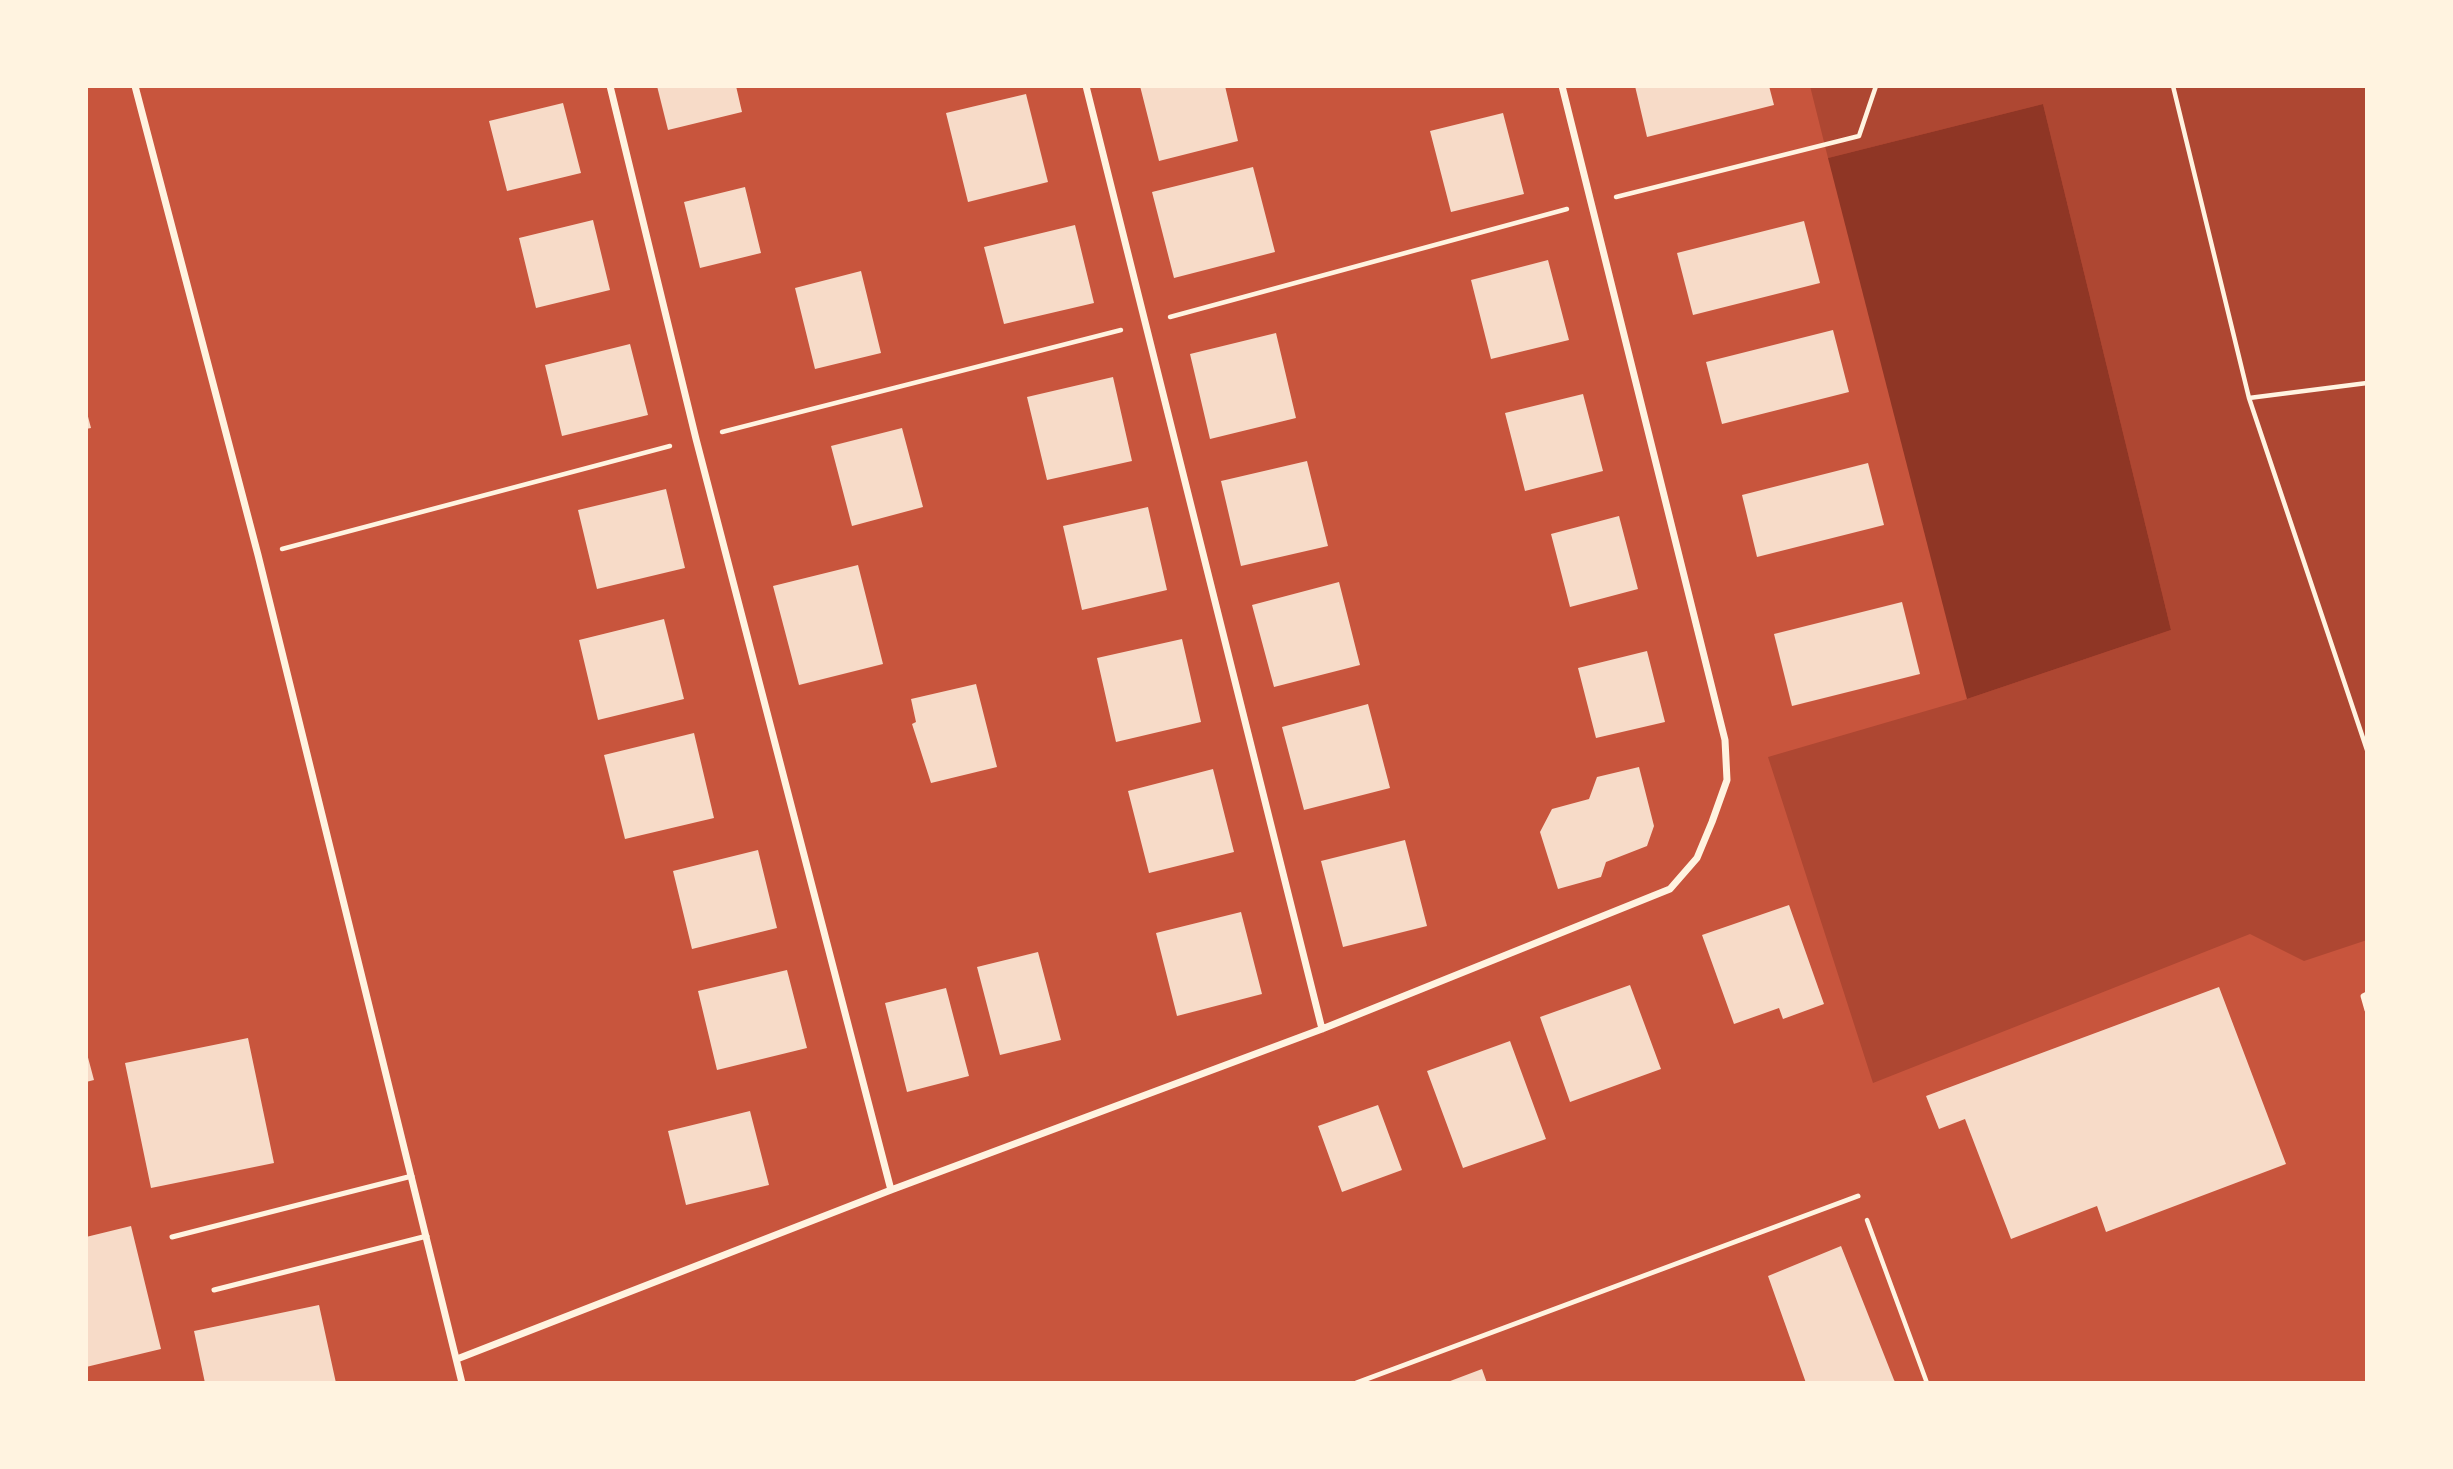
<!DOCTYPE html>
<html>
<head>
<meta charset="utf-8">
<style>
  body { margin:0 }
  #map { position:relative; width:2453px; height:1469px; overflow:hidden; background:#c8553d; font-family:"Roboto Serif",serif }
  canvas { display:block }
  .frame { position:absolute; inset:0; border:88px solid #fff3e0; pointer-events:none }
</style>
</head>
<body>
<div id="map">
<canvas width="2453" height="1469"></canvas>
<div class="frame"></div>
</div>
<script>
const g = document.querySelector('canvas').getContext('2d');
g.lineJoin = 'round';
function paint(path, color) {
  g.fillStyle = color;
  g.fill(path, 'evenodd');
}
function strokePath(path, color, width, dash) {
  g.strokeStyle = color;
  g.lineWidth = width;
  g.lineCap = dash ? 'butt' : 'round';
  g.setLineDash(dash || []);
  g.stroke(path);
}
paint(new Path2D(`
  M1810 86H2367V940L2304 961 2250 934 1873 1083 1768 757 1967 699 2171 630 2043 104 1828 158Z`), '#ae4732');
paint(new Path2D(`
  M2043 104 2171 630 1967 699 1828 158Z`), '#8f3625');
paint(new Path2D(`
  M657 86H736L742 112 668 130Z
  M1140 86H1225L1238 141 1159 161Z
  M1635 86H1769L1774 105 1647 137Z
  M1026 94 1048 182 968 202 946 113Z
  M563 103 581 173 507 191 489 121Z
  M1503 113 1524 194 1451 212 1430 131Z
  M1253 167 1275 252 1174 278 1152 192Z
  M745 187 761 253 700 268 684 202Z
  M593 220 610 290 536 308 519 238Z
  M1804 221 1820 283 1693 315 1677 253Z
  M1075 225 1094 303 1004 324 984 247Z
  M1548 260 1569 340 1491 359 1471 280Z
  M861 271 881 353 815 369 795 288Z
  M1833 330 1849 392 1722 424 1706 362Z
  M1276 333 1296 418 1210 439 1190 354Z
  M630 344 648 415 562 436 545 365Z
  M1113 377 1132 461 1047 480 1027 397Z
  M1583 394 1603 471 1525 491 1505 413Z
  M86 409 91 428 86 429Z
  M902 428 923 507 852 526 831 446Z
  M1307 461 1328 546 1241 566 1221 481Z
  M1868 463 1884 525 1757 557 1742 495Z
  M666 489 685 568 597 589 578 510Z
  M1148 507 1167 590 1082 610 1063 526Z
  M1619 516 1638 589 1570 607 1551 534Z
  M858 565 883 664 799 685 773 586Z
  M1339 582 1360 665 1274 687 1252 605Z
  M1902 602 1920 674 1792 706 1774 634Z
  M664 619 684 699 598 720 579 640Z
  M1182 639 1201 722 1116 742 1097 658Z
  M1647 651 1665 722 1596 738 1578 668Z
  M976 684 997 767 931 783 912 724 916 722 911 699Z
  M1368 704 1390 788 1304 810 1282 727Z
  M694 733 714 818 625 839 604 755Z
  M1639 767 1654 826 1647 846 1606 862 1601 877 1558 889 1540 832 1552 809 1589 799 1597 777Z
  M1213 769 1234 852 1149 873 1128 791Z
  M1405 840 1427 926 1343 947 1321 861Z
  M758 850 777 928 692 949 673 871Z
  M1789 905 1824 1004 1783 1019 1779 1008 1734 1024 1702 935Z
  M1241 912 1262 994 1177 1016 1156 933Z
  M1038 952 1061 1040 1000 1055 977 967Z
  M787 970 807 1048 717 1070 698 991Z
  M1630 985 1661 1069 1570 1102 1540 1017Z
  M2219 987 2286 1164 2106 1232 2097 1206 2011 1239 1965 1119 1939 1129 1926 1096Z
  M946 988 969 1076 907 1092 885 1003Z
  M248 1038 274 1163 151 1188 125 1063Z
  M1510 1041 1546 1139 1463 1168 1427 1071Z
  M86 1050 94 1080 86 1082Z
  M1378 1105 1402 1170 1342 1192 1318 1126Z
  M750 1111 769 1185 686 1205 668 1131Z
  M131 1226 161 1349 86 1367V1237Z
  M1841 1246 1894 1380 1896 1383H1806L1768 1276Z
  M319 1305 336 1383H205L194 1331Z
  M1482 1369 1487 1383H1445Z`), '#f7dbc8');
strokePath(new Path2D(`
  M2173 86 2249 398 2367 750
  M1616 197 1859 136 1876 86
  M1170 317 1567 209
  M2249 398 2367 383
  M722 432 1121 330
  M282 549 670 446
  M1867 1220 1927 1383`), '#fff3e0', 4.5);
strokePath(new Path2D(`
  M2367 994 2363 996 2367 1010
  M172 1237 412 1176
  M214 1290 427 1236
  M1356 1383 1858 1196`), '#fff3e0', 5);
strokePath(new Path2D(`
  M135 86 258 555 462 1383
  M610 86 696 439 891 1190
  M1086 86 1322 1029
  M457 1359 891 1190 1322 1029 1670 889 1697 858 1712 822 1727 780 1725 740 1562 86`), '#fff3e0', 7);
</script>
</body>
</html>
